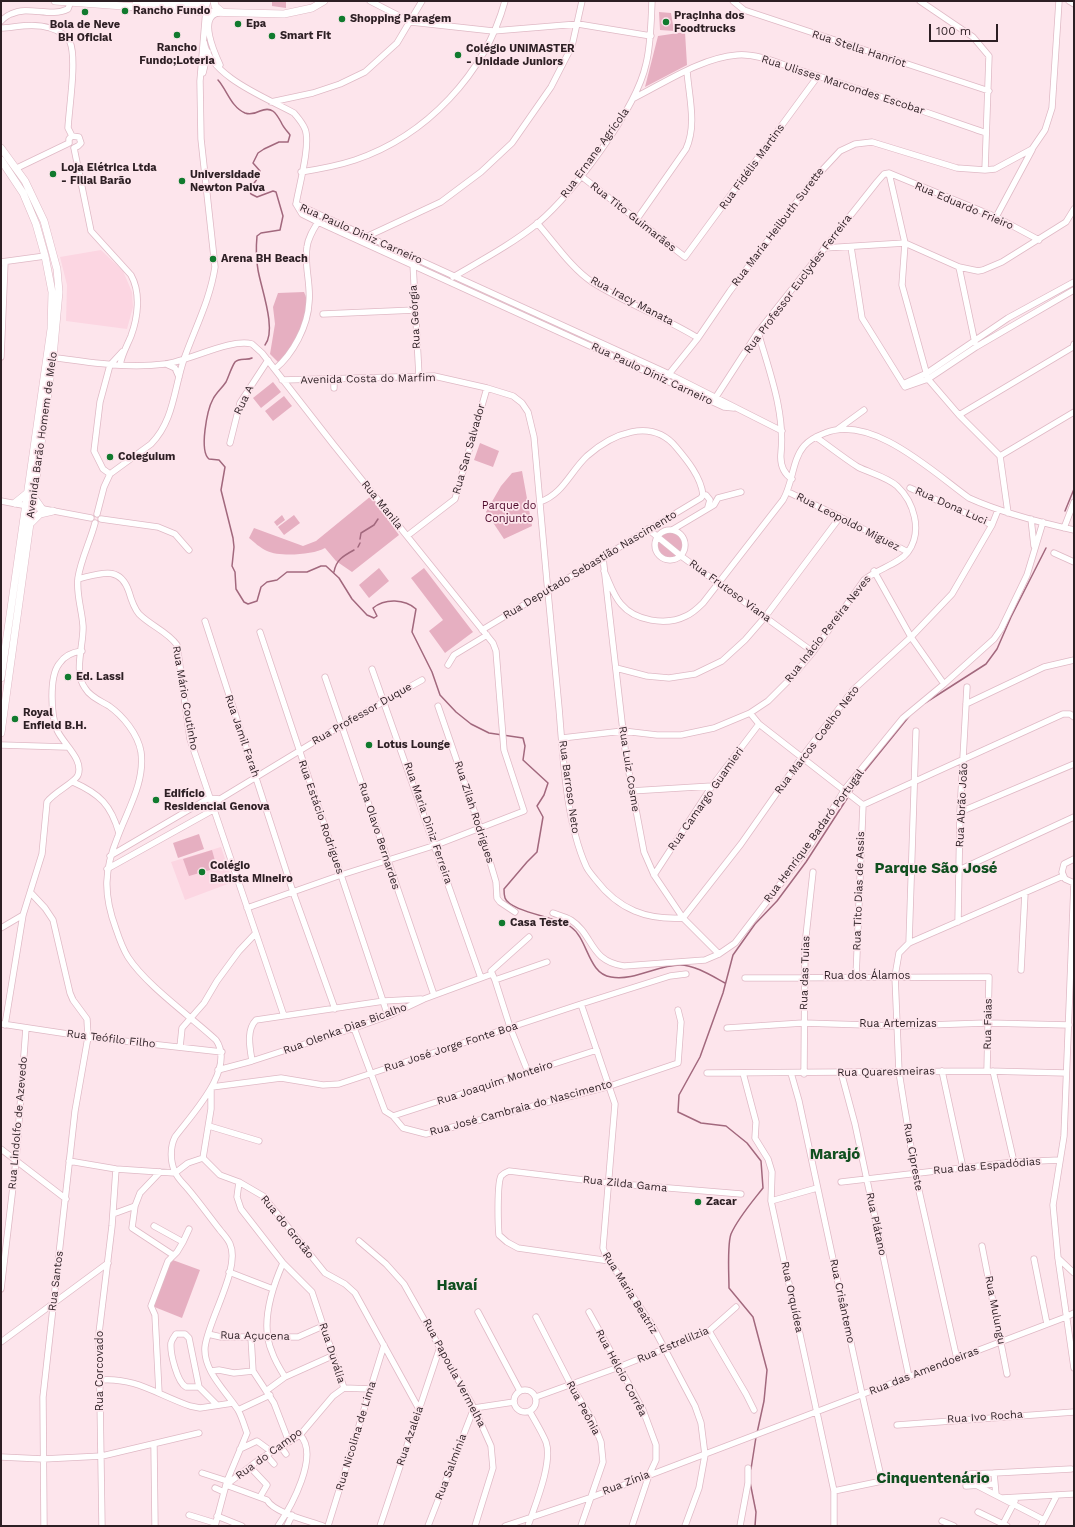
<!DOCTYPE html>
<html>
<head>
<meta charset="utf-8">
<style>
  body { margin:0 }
  #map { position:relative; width:1075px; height:1527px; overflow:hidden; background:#fde5ec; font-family:"Work Sans",sans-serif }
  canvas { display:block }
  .frame { position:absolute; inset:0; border:2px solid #2d1f24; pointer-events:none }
  .scale { position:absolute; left:929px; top:24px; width:69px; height:18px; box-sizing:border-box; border:2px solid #2d1f24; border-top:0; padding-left:5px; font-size:12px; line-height:14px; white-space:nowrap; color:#2d1f24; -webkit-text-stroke:3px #fde5ec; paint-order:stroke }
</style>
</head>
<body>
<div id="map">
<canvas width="1075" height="1527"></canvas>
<div class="frame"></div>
<div class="scale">100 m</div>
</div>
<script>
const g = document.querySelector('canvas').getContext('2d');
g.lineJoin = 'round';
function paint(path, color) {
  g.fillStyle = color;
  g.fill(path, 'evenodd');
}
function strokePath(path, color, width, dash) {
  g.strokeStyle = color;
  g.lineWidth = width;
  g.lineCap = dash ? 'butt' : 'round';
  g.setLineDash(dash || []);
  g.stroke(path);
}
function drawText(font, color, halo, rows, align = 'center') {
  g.font = font + ' "Work Sans",sans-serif';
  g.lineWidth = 3.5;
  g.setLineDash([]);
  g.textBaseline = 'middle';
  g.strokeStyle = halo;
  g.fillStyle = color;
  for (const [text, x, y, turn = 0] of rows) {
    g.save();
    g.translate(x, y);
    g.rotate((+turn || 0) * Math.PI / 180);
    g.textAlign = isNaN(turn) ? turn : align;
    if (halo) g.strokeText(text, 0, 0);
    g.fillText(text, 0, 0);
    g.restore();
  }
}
paint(new Path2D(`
  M101 250 123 271 132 292 133 307 127 329 66 321 67 285 60 257Z
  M221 847 233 882 185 900 171 862Z`), '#fcd6e2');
paint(new Path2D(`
  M272 1H286V8L272 6Z
  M659 12 671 13 674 31 660 30Z
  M685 32 687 65 645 87 658 36Z
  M304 292C315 313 292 347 280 364L270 354 275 324 273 307 278 293Z
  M273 382 281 392 261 408 253 398Z
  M284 396 292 406 273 421 265 411Z
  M480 443 499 451 493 467 474 460Z
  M522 471 532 526 504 539 486 512 501 486 512 473Z
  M371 496 399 535 352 572 336 561 325 548C313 555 279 557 267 551 260 548 254 542 249 538L254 528 303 546 316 541Z
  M282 515 285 520 277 526 274 522Z
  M294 515 300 523 284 535 278 527Z
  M655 545a15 15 0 1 1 30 0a15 15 0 1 1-30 0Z
  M379 568 389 581 369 598 359 585Z
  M424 568 473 632 445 653 429 631 443 620 411 578Z
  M199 834 204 849 178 858 173 843Z
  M212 850 217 868 189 876 183 859Z
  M170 1259 200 1270 182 1318 152 1306Z`), '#e6afc1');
strokePath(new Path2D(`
  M218 80C227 90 231 107 245 113 250 115 256 113 260 111 272 106 276 113 281 122 283 127 287 131 290 135L288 142H279L264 149 258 153 253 163 260 171C259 180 253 183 249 190L251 194 257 197 273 191 276 192 283 216 280 230 261 233 257 236C256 247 256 259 258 270 261 288 277 330 265 345
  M252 358C247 361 240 357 235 362 231 368 229 376 226 382 222 388 216 393 213 399 207 410 199 451 209 459L219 460 225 467 221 490 233 538 234 547 232 566 235 572 236 589 244 602 248 604 257 601 261 587 267 582 277 580 287 572H307L321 566H326L339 578 352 599 367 615 374 618 377 616 373 608C385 598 405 599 416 609L412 632 432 672 440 695 456 712 471 724 489 733 523 738 525 746 523 760 548 783 544 795 537 806 543 817 537 852 527 862 504 889C504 892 504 895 505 898 510 912 558 917 571 927 588 939 588 974 611 977 635 981 657 965 680 965 695 965 712 976 725 983
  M1065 511 1074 489
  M360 539 361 533 374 525 378 519
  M358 547 360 543
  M334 572C336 560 343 556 354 550
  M925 703 986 664 997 649 1011 617 1046 548
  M850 794 864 772 911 714
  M757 1433 764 1401 767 1370 753 1317 729 1288C729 1275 727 1245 731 1234 738 1218 752 1202 763 1188L761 1161 747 1143 726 1126 701 1123 678 1112 679 1095 700 1057 723 993 733 955 755 924 777 901 806 862 848 797
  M751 1469 756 1437
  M750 1482 756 1512 755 1526`), '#a2687d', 1.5);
const minor = new Path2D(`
  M370 1 411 22 493 31 578 24 651 36
  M733 1 744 10 989 91
  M920 1 973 37 989 56 985 170
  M1069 1 1074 4
  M218 13C198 17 215 54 220 65
  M1 21C4 18 8 15 11 14 29 5 50 18 68 9L71 1
  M1 28C17 27 34 23 50 28 57 30 67 35 70 42 77 59 69 108 68 128L72 136
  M204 42C210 77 267 98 294 113 298 118 302 122 305 129 311 144 299 186 296 204
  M203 73 208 52
  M634 98C666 82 701 58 737 55 758 53 782 65 802 71 864 90 925 112 986 133
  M271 102 313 93 340 84 365 72 397 43 422 1
  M69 143V139L72 136 79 137 81 143 78 146 74 148
  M74 148 91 231 131 275C141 293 138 317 131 336 127 346 122 354 120 365
  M17 168 69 143
  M301 172C320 169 337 166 355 160 426 136 485 74 505 1
  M889 173 905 243 902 285 928 379 959 415 1000 456 1008 513
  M889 173 996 217 1039 240
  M581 176 685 257 818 76
  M296 204 669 374 782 431
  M296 204 302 214 318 222 724 407 734 408
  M996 217 1032 150
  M637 219 686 149C697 125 689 97 687 71
  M537 223C554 242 571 268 592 282 625 303 664 317 698 338
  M366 237 441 202 481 172 512 143 551 87 572 46 582 1
  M851 247 862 318 905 387 928 379 976 347 1074 290
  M824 248 905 243 959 267 978 271 983 270 1002 262 1066 222 1074 209
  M1 262 45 256
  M413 264 419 376
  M959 267 975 343
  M453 277C482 260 512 244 538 223 573 193 636 110 646 64 651 44 651 22 652 1
  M323 314 415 310
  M758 332C769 371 785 411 781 453 780 463 783 473 792 479
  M1 357 5 262
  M49 357C88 362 126 369 165 364 189 361 231 338 252 344L262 353 333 444 493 643 496 651 504 750 524 811 436 845 341 875 247 908
  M166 364 175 368 179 377
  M275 369C293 354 308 326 309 302 311 284 304 265 307 247 308 238 313 230 318 222
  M665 379 698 338 730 291 813 180 840 151 855 144 872 142 957 168 985 170 995 169 1032 149 1045 130 1052 108 1059 1
  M282 380 434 376 487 388 513 396 522 403 528 412 534 437C542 527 550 618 559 708 563 756 566 822 586 866 588 871 593 876 596 880 619 910 647 920 683 918L741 844 802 757 853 690 911 637 952 594 992 525 998 510
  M334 380V388
  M903 384 927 373 1008 318 1074 282
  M714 400 758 332 877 182 884 174 889 173
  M959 415 1073 347 1074 344
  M838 429 864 410
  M230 443 240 403 268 360
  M1000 456 1074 412
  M110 474 103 469 94 451 100 402 110 365 122 352
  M910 488 992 525
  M788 492 840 517 908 552
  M703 495H706L710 500 708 507
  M1 501 91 518
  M97 514 104 487 110 474 151 444C174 421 174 388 184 359 195 328 210 300 215 267L201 139 200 81 206 9
  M101 519 158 527 175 534 189 550
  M1031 519 1034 546
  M95 523C90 542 81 559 78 578 76 594 82 610 83 626 84 644 73 672 85 688 90 697 101 701 109 706 123 716 138 734 141 752 145 782 128 809 118 836 104 870 103 894 116 929 119 938 123 949 128 957 146 985 190 1016 216 1040 236 1069 192 1114 175 1137 170 1147 170 1161 175 1172 177 1178 184 1184 188 1189 199 1202 209 1216 220 1230 223 1234 228 1239 230 1244 241 1268 208 1320 205 1347 203 1371 226 1391 238 1410 242 1417 244 1425 247 1433L227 1481 215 1526
  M1064 528 1074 502
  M648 529 681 556 813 652
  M655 545a15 15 0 1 1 30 0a15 15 0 1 1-30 0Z
  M672 530 714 505 718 498 741 492
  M407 536 455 499 487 388
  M1054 553 1074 562
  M603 558 626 757 644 852 654 875 683 918 719 954
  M604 571C609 581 613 595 621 604 635 621 666 626 686 616 693 613 698 608 703 603L783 500C793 483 792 460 804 446 809 440 817 436 825 433 872 414 933 472 969 498 1002 513 1038 522 1074 530
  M874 571 911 637 944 684
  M78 579C99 574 120 564 129 592 131 599 134 608 139 614 151 626 168 632 177 645L190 739 284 1016
  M205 621 293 892 335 1009
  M482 630 701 498 703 495C701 477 687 460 676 447 651 417 612 434 587 456 570 472 563 494 540 502
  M260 632 388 1016
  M448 665 454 655 487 635
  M616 668 647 676 669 678 695 674 722 661 745 640 765 617 840 517
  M372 669 481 978
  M325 677 434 995
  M966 704 1044 667 1074 660
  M438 706 480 828 496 882 497 898 500 902 515 912
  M750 713 759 724 863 805
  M562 738 623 731 657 735H681L714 728 750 713 768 701 792 677 813 652 864 580C877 569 899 564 908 552 923 531 914 502 897 486 887 477 870 473 858 467 844 458 830 447 816 437
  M1 745 66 747
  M73 782C100 794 111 805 119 833
  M631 791 712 786
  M863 805 1063 714H1070L1074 717
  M960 812 1074 764
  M110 856 209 798 220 799
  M1074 859 1064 864 1062 872 1065 879 1074 883
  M107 869 213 810 220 799 342 725 422 680
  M959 870 1074 817
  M654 875 712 786 759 724
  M1074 883 1064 1136 1053 1205 1058 1258 1074 1368
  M31 893 45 908 53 920 70 993 73 1000 87 1019 88 1037 75 1111 43 1397 44 1526
  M553 913C558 915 566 917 571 920 594 935 589 961 624 966L705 960 719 954 735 943 811 844 845 789 903 718 944 684 994 639 1001 629 1027 575 1043 522
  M958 922 960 812 967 687
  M1 928 23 915
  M909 943 916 731
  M1021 970 1025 893
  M856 977 863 805
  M745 978 989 977 987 1071
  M495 980 547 962
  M581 1004 615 1104 603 1248 606 1256 652 1325 695 1406 701 1423 705 1455 699 1488 685 1526
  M2 1024 88 1037 222 1052
  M5 1025 23 915 42 854 47 802C54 792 76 782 78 775 84 759 63 744 57 730 51 715 49 677 59 664 64 656 73 652 82 651
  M354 1028 385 1111 393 1116 403 1128 426 1134 610 1086 678 1063 681 1022 678 1010
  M727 1028 803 1023 898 1026 987 1023 1069 1025
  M180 1047 182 1028 204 1003 217 981 239 951 255 934
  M252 1061C250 1048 246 1030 256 1020L384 1001 421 999
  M218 1070 252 1061 354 1028 388 1016 424 999 492 974
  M942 1071 963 1168
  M993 1071 1014 1162
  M528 1072 510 1027 495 980 491 971 529 937
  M841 1072 855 1124 909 1377
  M707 1073 987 1071 1066 1073
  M743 1073 756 1122 755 1138 768 1159 772 1172 771 1201 834 1491V1526
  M791 1073 799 1101 862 1394 882 1481 834 1491
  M804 1074 805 945 813 872
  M212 1087 281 1078 323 1085 339 1084 581 1004 670 976 686 974
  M211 1089V1109L203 1158 220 1175 239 1182 263 1196 325 1273 345 1284 355 1293 419 1409
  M393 1116 597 1050
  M209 1126 259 1141
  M1 1149 66 1199
  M69 1161 116 1169 175 1173 188 1163 203 1158
  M239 1182 237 1197 241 1209 283 1263 312 1292 344 1388 371 1389
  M841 1182 1014 1162 1060 1160
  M771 1201 817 1188
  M135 1206 132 1228 173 1255
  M113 1214 135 1206 140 1193 160 1172
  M154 1226 183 1242 177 1252 168 1261 151 1306 155 1315 159 1393
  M359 1241 386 1264 404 1284 474 1408 491 1446 493 1468 475 1526
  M183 1242 189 1229
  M982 1246 1007 1374
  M1058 1258 1074 1273
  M1034 1259 1047 1324
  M610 1261 518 1248 507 1242 499 1235C498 1224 497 1184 501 1176 503 1174 506 1172 509 1171L609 1183 741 1194
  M283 1263C272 1288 260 1325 272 1352 275 1361 280 1369 285 1377
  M229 1272 273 1289
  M1 1289 16 1161 26 1028
  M478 1312 520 1391
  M589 1312 643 1410 656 1445V1460L649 1475 632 1526
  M536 1317 571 1385 592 1419 601 1442 603 1462 581 1526
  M709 1331 746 1394 754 1410
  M176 1334H185L189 1338 199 1387H186C177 1382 170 1353 171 1343 172 1339 174 1337 176 1334Z
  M208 1334 221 1337H298L323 1326
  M251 1337 253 1371 274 1403 289 1442
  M1 1342 108 1263
  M957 1359 915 1173 899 1072 895 976 899 953 909 943 1063 876
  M211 1371 219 1370 234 1373 253 1371
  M100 1380C135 1377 158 1395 190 1406L200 1408 233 1403
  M199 1387 217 1405
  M514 1401a11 11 0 1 1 22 0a11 11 0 1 1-22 0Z
  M266 1391 285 1377 332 1356
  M536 1397 619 1367 709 1331 736 1307
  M238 1410 270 1395
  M897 1425 1074 1412
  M154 1445 155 1526
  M281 1447 286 1454
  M240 1449 257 1441 272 1452
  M266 1455 274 1464
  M1 1457 43 1459 102 1456 199 1433
  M250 1467 267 1485 260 1497
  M202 1473 227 1481
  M994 1473 1071 1469
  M969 1474 994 1473 996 1495
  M226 1485 260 1459 300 1435 333 1396 344 1388
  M226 1485 267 1500C274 1513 310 1521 323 1526
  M976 1485 1044 1520
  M966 1486 995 1484
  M215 1488 224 1492
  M1002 1498 1074 1494
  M978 1512 1007 1526
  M189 1515 215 1523
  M217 1516 242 1526
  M942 1521 954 1526
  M1003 1524 1015 1501
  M102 1526 99 1333 112 1226 116 1169
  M278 1526C291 1507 320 1455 300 1435
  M287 1526 292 1515
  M328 1526 384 1345
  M380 1526 440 1347
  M428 1526 474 1408 514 1402
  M505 1526 592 1497 1066 1317 1074 1313
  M528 1526C535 1505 553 1463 546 1442 542 1432 535 1421 530 1412
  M740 1526 748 1483V1468
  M1041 1526 1057 1495`);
const major = new Path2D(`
  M55 1 205 12 284 14 312 8 324 1
  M136 1 206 5 207 1
  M214 1 215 6 222 12
  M1 148 25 181 44 221 57 269 59 292 53 357 1 733
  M1 160 23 193 36 224 45 256 52 292 51 329 1 678
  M33 496 42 509
  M15 503 26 494
  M30 524 40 514 53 511`);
strokePath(minor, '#dfb9c5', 7);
strokePath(major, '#dfb9c5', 8);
strokePath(minor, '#fff', 5.5);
strokePath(major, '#fff', 7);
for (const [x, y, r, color] of [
  [125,11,4,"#117a2e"],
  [85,12,4,"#117a2e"],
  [342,19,4,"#117a2e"],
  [666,22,4,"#117a2e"],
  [238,24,4,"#117a2e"],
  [177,35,4,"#117a2e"],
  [272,36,4,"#117a2e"],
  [458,55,4,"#117a2e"],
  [53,174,4,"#117a2e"],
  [182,181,4,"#117a2e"],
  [213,259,4,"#117a2e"],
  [110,457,4,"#117a2e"],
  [68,677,4,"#117a2e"],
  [15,719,4,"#117a2e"],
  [369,745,4,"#117a2e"],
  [156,800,4,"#117a2e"],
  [202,872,4,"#117a2e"],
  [502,923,4,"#117a2e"],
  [698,1202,4,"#117a2e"]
]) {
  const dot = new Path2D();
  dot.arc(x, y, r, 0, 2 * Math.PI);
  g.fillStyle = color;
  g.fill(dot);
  strokePath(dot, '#fde5ec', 1.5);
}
drawText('bold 11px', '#2d1f24', '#fde5ec', [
  ["Rancho Fundo",133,11],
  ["Praçinha dos",674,16],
  ["Foodtrucks",674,29],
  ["Shopping Paragem",350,19],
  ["Epa",246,24],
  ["Bola de Neve",85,25,"center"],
  ["BH Oficial",85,38,"center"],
  ["Smart Fit",280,36],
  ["Rancho",177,48,"center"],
  ["Fundo;Loteria",177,61,"center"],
  ["Colégio UNIMASTER",466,49],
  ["- Unidade Juniors",466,62],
  ["Loja Elétrica Ltda",61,168],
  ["- Filial Barão",61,181],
  ["Universidade",190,175],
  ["Newton Paiva",190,188],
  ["Arena BH Beach",221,259],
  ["Coleguium",118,457],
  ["Ed. Lassi",76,677],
  ["Royal",23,713],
  ["Enfield B.H.",23,726],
  ["Lotus Lounge",377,745],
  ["Edifício",164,794],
  ["Residencial Genova",164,807],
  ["Colégio",210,866],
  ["Batista Mineiro",210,879],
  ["Casa Teste",510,923],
  ["Zacar",706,1202]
], 'left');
drawText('11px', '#2d1f24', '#fde5ec', [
  ["Rua Stella Hanriot",859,49,18],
  ["Rua Ulisses Marcondes Escobar",843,85,18],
  ["Rua Ernane Agrícola",595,153,-54],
  ["Rua Fidélis Martins",752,167,-54],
  ["Rua Eduardo Frieiro",964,206,23],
  ["Rua Tito Guimarães",633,217,38],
  ["Rua Maria Heilbuth Surette",778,227,-53],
  ["Rua Paulo Diniz Carneiro",361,234,24],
  ["Rua Professor Euclydes Ferreira",798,284,-53],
  ["Rua Iracy Manata",632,301,28],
  ["Rua Geórgia",415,317,-93],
  ["Rua Paulo Diniz Carneiro",652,374,25],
  ["Avenida Costa do Marfim",368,379,-1],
  ["Rua A",244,400,-64],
  ["Avenida Barão Homem de Melo",42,435,-82],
  ["Rua San Salvador",469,449,-74],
  ["Rua Manila",382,505,51],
  ["Rua Dona Luci",951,506,24],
  ["Rua Leopoldo Miguez",848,522,27],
  ["Rua Deputado Sebastião Nascimento",590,565,-31],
  ["Rua Frutoso Viana",730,591,36],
  ["Rua Inácio Pereira Neves",828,629,-52],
  ["Rua Mário Coutinho",185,698,80],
  ["Rua Professor Duque",362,714,-30],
  ["Rua Jamil Farah",242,736,71],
  ["Rua Marcos Coelho Neto",817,740,-53],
  ["Rua Luiz Cosme",629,769,81],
  ["Rua Barroso Neto",569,787,82],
  ["Rua Camargo Guamieri",706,799,-55],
  ["Rua Abrão João",962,805,-87],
  ["Rua Zilah Rodrigues",474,812,72],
  ["Rua Estácio Rodrigues",321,817,71],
  ["Rua Maria Diniz Ferreira",428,823,71],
  ["Rua Olavo Bernardes",379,836,72],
  ["Rua Henrique Badaró Portugal",814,836,-54],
  ["Rua Tito Dias de Assis",859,891,-88],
  ["Rua das Tuias",805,973,-88],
  ["Rua dos Álamos",867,976],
  ["Rua Artemizas",898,1024],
  ["Rua Faias",988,1024,-89],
  ["Rua Olenka Dias Bicalho",345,1029,-20],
  ["Rua Teófilo Filho",111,1039,7],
  ["Rua José Jorge Fonte Boa",451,1047,-18],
  ["Rua Quaresmeiras",886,1072,-1],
  ["Rua Joaquim Monteiro",495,1083,-18],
  ["Rua José Cambraia do Nascimento",521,1108,-15],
  ["Rua Lindolfo de Azevedo",18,1123,-85],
  ["Rua Cipreste",913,1157,80],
  ["Rua das Espadódias",987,1166,-5],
  ["Rua Zilda Gama",625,1184,6],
  ["Rua Plátano",876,1224,78],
  ["Rua do Grotão",287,1227,51],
  ["Rua Santos",56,1281,-83],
  ["Rua Maria Beatriz",630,1293,58],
  ["Rua Orquídea",792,1297,78],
  ["Rua Crisântemo",842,1301,78],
  ["Rua Mulungu",995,1310,79],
  ["Rua Açucena",255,1336,1],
  ["Rua Estrelilzia",673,1345,-23],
  ["Rua Duvália",332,1353,72],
  ["Rua Corcovado",100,1371,-90],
  ["Rua das Amendoeiras",924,1371,-21],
  ["Rua Papoula Vermelha",454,1373,62],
  ["Rua Hélcio Corrêa",621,1373,62],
  ["Rua Peônia",583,1408,62],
  ["Rua Ivo Rocha",985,1417,-4],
  ["Rua Nicolina de Lima",356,1436,-73],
  ["Rua Azaleia",410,1436,-71],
  ["Rua do Campo",269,1454,-36],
  ["Rua Salmínia",451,1467,-69],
  ["Rua Zínia",626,1483,-21]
]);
drawText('11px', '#4d082a', '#fde5ec', [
  ["Parque do",509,506],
  ["Conjunto",509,519]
]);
drawText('bold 15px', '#104f1f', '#fde5ec', [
  ["Parque São José",936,869],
  ["Marajó",835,1155],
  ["Havaí",457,1286],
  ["Cinquentenário",933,1479]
]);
</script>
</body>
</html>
